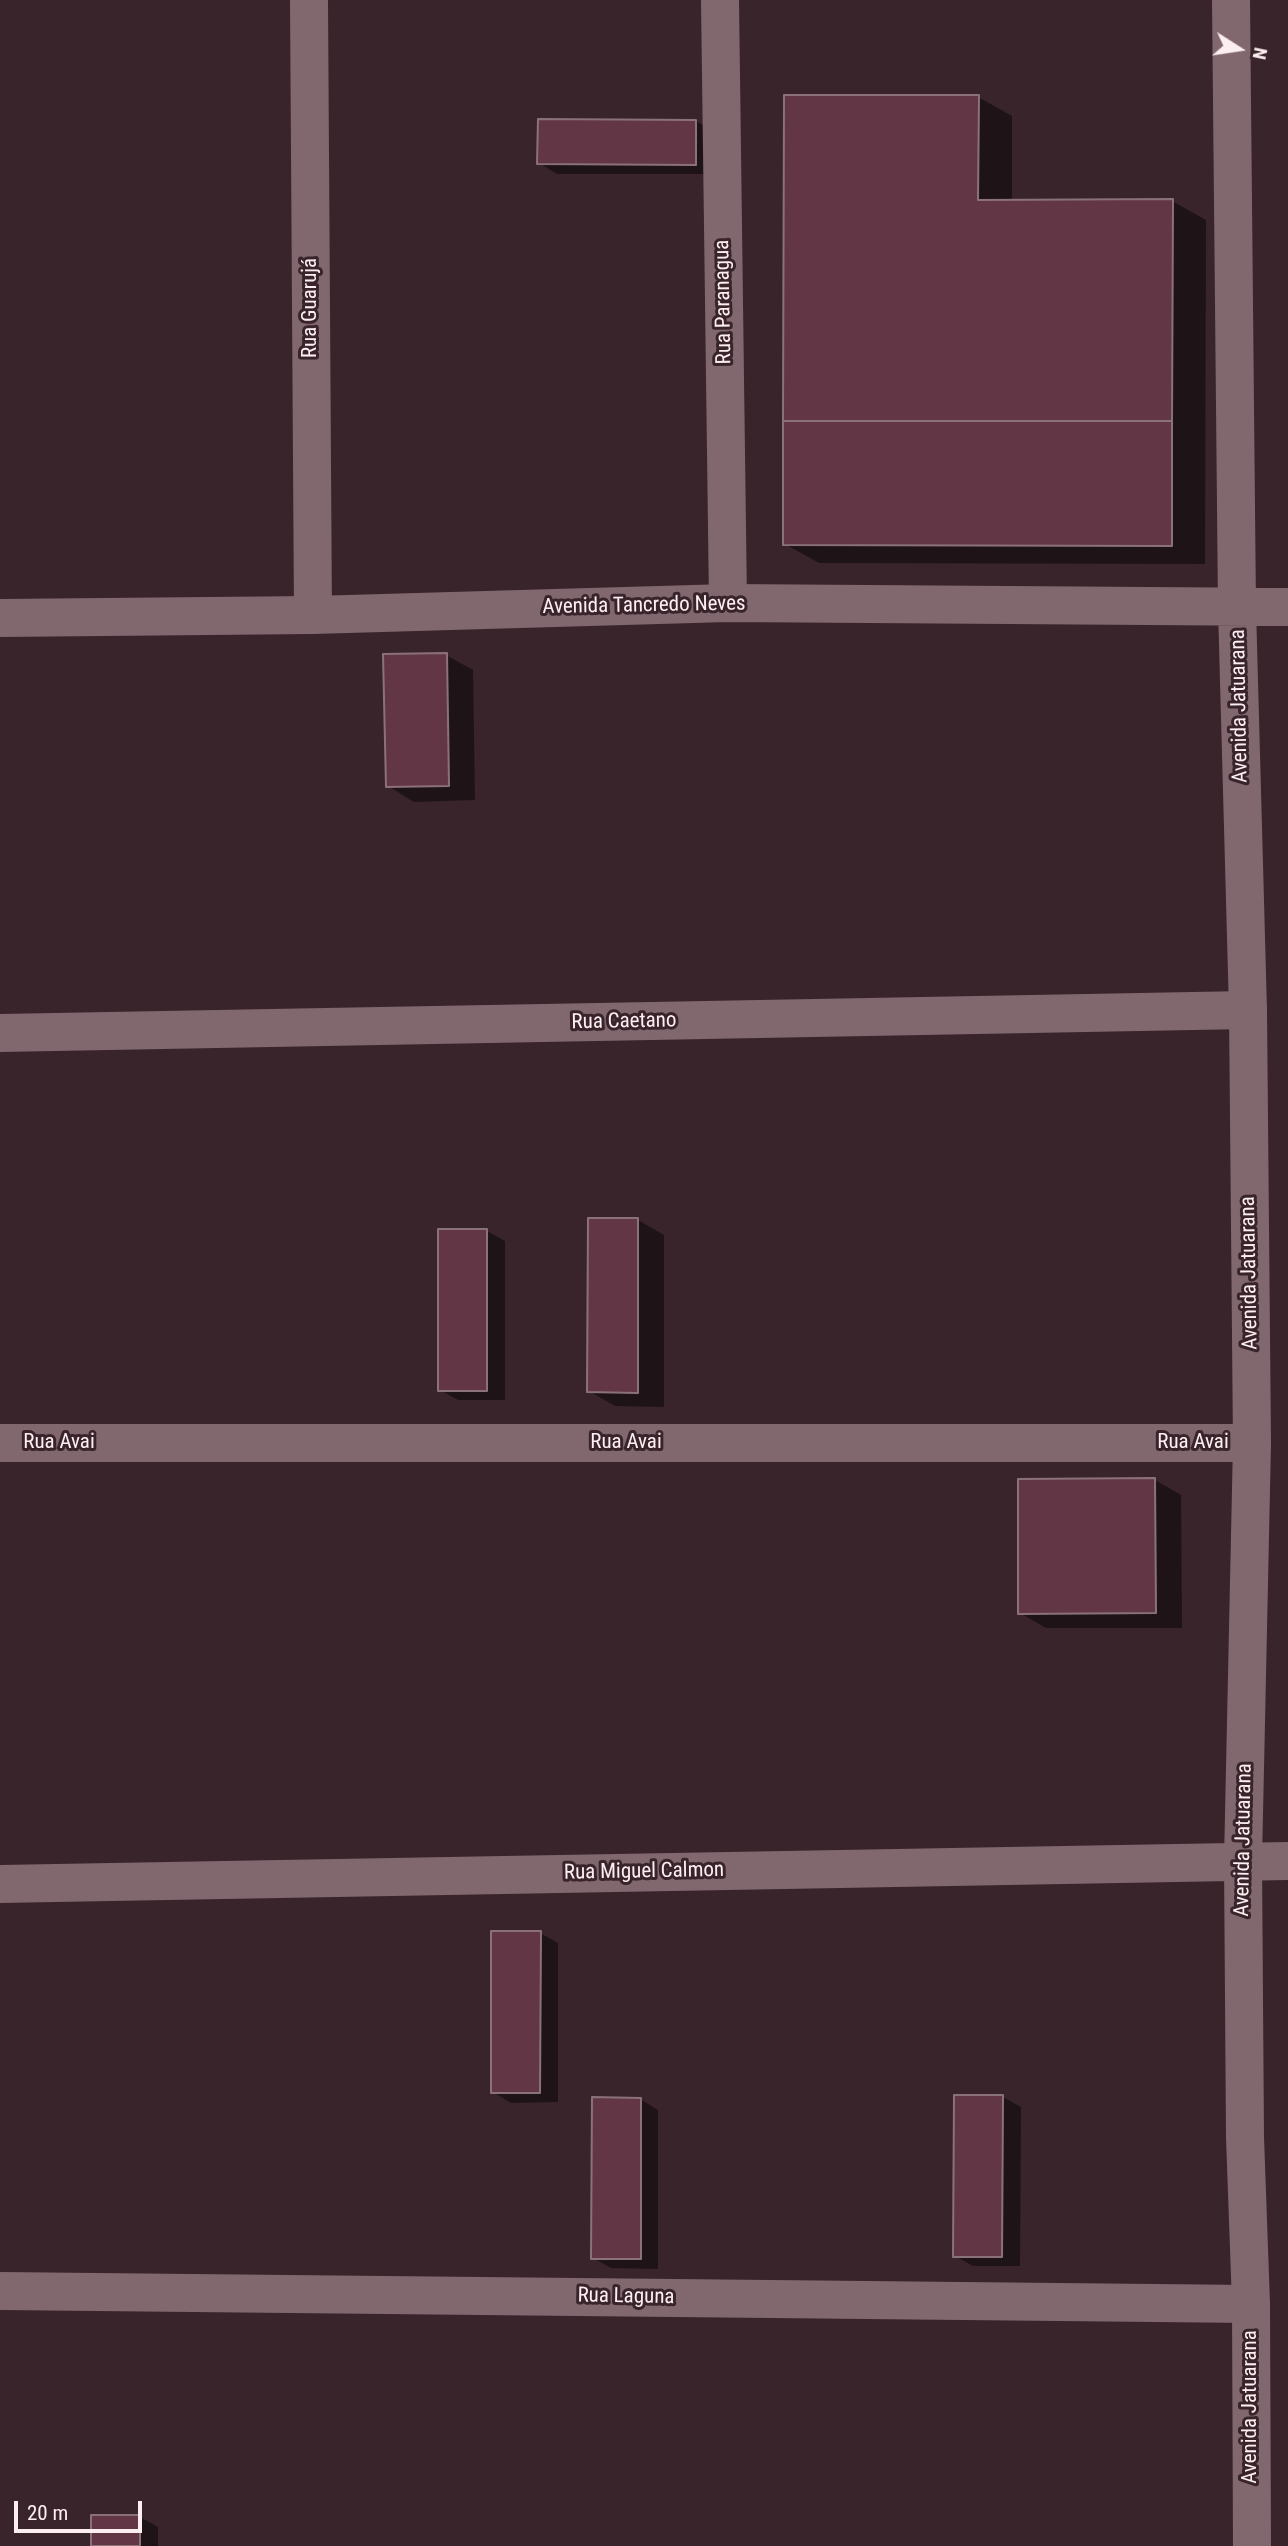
<!DOCTYPE html>
<html>
<head>
<meta charset="utf-8">
<style>
  body { margin:0 }
  #map { position:relative; width:1288px; height:2546px; overflow:hidden; background:#39242b; font-family:"Roboto Condensed",sans-serif }
  canvas { display:block }
  .north { position:absolute; left:1204px; top:14px; width:70px; height:70px; -webkit-text-stroke:5px #39242b; paint-order:stroke; rotate:102deg; font-size:19px; font-weight:700; line-height:28px; text-align:center; color:#fceef1 }
  .north::after { content:''; display:block; margin:auto; width:24px; height:32px; background:#fceef1; clip-path:polygon(50% 0,100% 100%,50% 72%,0 100%) }
  .scale { position:absolute; left:14px; top:2501px; width:128px; height:32px; box-sizing:border-box; border:4px solid #fceef1; border-top:0; padding-left:9px; font-size:21px; line-height:24px; white-space:nowrap; color:#fceef1; -webkit-text-stroke:5px #39242b; paint-order:stroke }
</style>
</head>
<body>
<div id="map">
<canvas width="1288" height="2546"></canvas>
<div class="north">N</div>
<div class="scale">20 m</div>
</div>
<script>
const g = document.querySelector('canvas').getContext('2d');
g.lineJoin = 'round';
function paint(path, color) {
  g.fillStyle = color;
  g.fill(path, 'evenodd');
}
function strokePath(path, color, width, dash) {
  g.strokeStyle = color;
  g.lineWidth = width;
  g.lineCap = dash ? 'butt' : 'round';
  g.setLineDash(dash || []);
  g.stroke(path);
}
function drawText(font, color, halo, rows, align = 'center') {
  g.font = font + ' "Roboto Condensed",sans-serif';
  g.lineWidth = 6;
  g.setLineDash([]);
  g.textBaseline = 'middle';
  g.strokeStyle = halo;
  g.fillStyle = color;
  for (const [text, x, y, turn = 0] of rows) {
    g.save();
    g.translate(x, y);
    g.rotate((+turn || 0) * Math.PI / 180);
    g.textAlign = isNaN(turn) ? turn : align;
    if (halo) g.strokeText(text, 0, 0);
    g.fillText(text, 0, 0);
    g.restore();
  }
}
paint(new Path2D(`
  M978 97 1012 116V201H1172L1206 220 1205 564 819 563 785 544Z
  M696 121 714 132V174H557L539 163Z
  M446 655 473 670 475 800 414 802 388 786Z
  M638 1220 664 1235V1407L615 1406 589 1391Z
  M440 1231H487L505 1241V1400H458L440 1390Z
  M1155 1480 1181 1495 1182 1628H1046L1020 1613Z
  M540 1933 558 1943V2102L511 2103 493 2092Z
  M1003 2097 1021 2107 1020 2266H973L955 2256Z
  M640 2099 658 2110V2269L611 2268 593 2258Z
  M140 2517 158 2527V2546H93Z`), '#0007');
const building = new Path2D(`
  M784 95H979L978 200 1173 199 1172 421H783Z
  M538 119 696 120V165L537 164Z
  M783 421H1172V546L783 545Z
  M447 653 449 786 386 787 383 654Z
  M588 1218H638V1393L587 1392Z
  M438 1229H487V1391H438Z
  M1155 1478 1156 1613 1018 1614V1479Z
  M491 1931H541L540 2093H491Z
  M954 2095H1003L1002 2257H953Z
  M592 2097 641 2098V2259H591Z
  M91 2515H140V2546H91Z`);
paint(building, '#623644');
strokePath(building, '#8b7279', 2);
strokePath(new Path2D(`
  M309 0 313 615
  M720 0 728 603
  M0 1033 1248 1010
  M0 1443H1252
  M0 2291 1251 2304`), '#81686f', 38);
strokePath(new Path2D(`
  M1231 0 1237 608 1248 1010 1252 1443 1243 1861 1245 2137 1251 2304 1252 2546
  M0 618 313 615 728 603 1288 607
  M0 1884 1288 1861`), '#81686f', 38);
drawText('21px', '#fceef1', '#39242b', [
  ["Rua Paranagua",724,302,-91],
  ["Rua Guarujá",311,308,-90],
  ["Avenida Tancredo Neves",644,606,-1],
  ["Avenida Jatuarana",1240,706,-91],
  ["Rua Caetano",624,1022,-1],
  ["Avenida Jatuarana",1250,1273,-91],
  ["Rua Avai",59,1443],
  ["Rua Avai",626,1443],
  ["Rua Avai",1193,1443],
  ["Avenida Jatuarana",1244,1840,-89],
  ["Rua Miguel Calmon",644,1872,-1],
  ["Rua Laguna",626,2297,1],
  ["Avenida Jatuarana",1251,2407,-90]
]);
</script>
</body>
</html>
